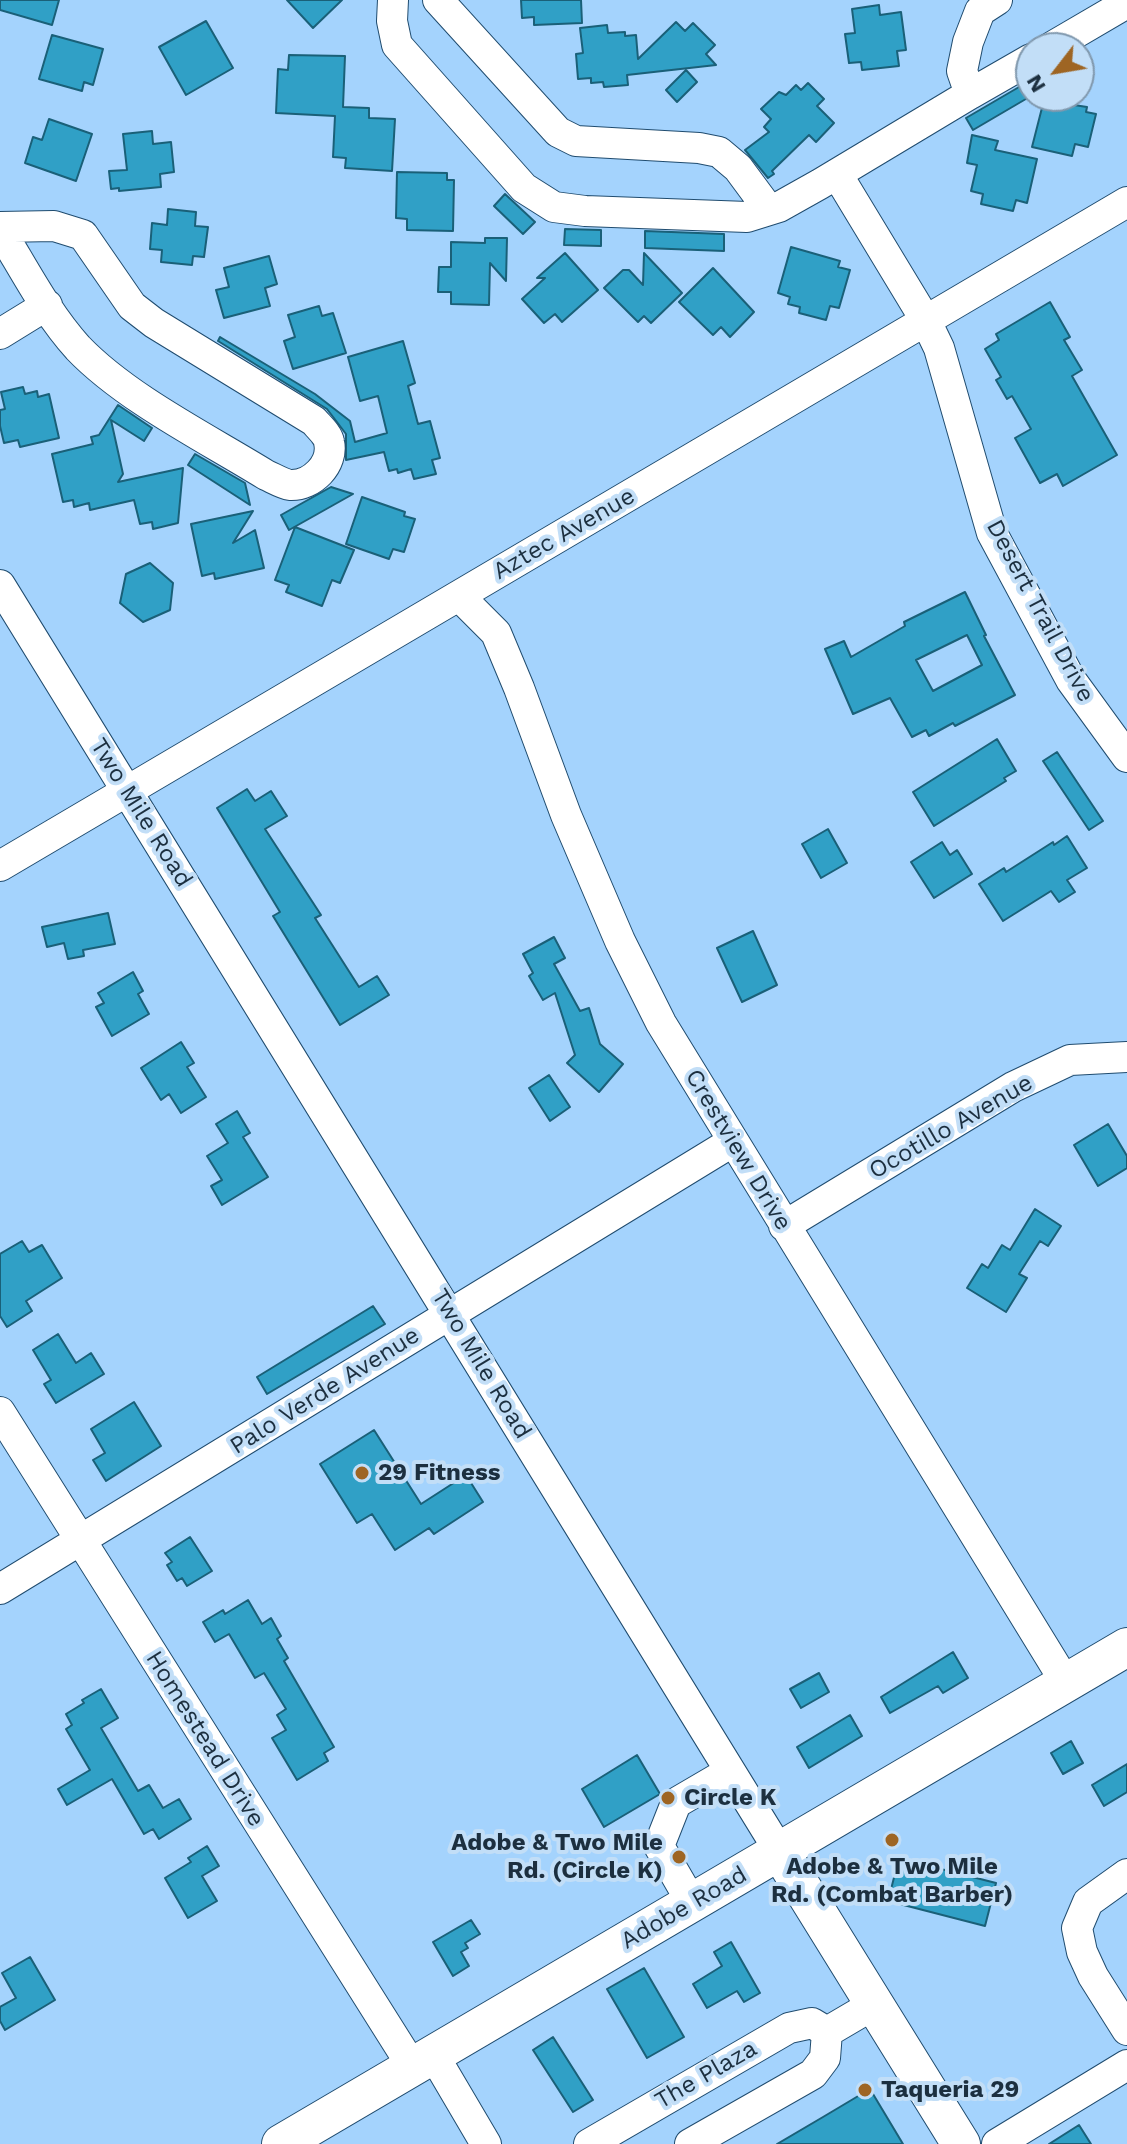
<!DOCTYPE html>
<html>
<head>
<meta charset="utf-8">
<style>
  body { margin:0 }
  #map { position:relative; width:1127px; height:2144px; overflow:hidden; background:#a4d3fd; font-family:"Work Sans",sans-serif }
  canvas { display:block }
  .north { position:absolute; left:1015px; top:32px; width:80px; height:80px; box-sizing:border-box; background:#c2def7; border:2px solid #8098ad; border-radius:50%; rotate:239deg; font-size:22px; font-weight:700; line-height:32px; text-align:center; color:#1c2f3f }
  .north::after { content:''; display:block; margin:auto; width:28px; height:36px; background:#9e6523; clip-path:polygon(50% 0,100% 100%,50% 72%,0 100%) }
</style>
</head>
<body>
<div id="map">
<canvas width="1127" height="2144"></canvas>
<div class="north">N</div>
</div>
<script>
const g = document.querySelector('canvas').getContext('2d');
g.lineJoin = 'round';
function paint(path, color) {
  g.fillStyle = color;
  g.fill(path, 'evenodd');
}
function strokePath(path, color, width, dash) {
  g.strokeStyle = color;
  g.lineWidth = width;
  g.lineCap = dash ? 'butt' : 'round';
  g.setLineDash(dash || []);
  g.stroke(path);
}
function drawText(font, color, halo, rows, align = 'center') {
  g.font = font + ' "Work Sans",sans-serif';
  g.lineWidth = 8;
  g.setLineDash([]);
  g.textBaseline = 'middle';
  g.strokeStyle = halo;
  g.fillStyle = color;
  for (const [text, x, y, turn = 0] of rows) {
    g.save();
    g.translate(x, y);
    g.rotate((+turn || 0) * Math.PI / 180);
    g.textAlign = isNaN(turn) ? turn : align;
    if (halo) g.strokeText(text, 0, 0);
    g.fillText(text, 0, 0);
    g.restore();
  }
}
const building = new Path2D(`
  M0 0H59L52 25 0 10Z
  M287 0H342L313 28Z
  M521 0H581L582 23 534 25V17L522 18Z
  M879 5 880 15 901 12 906 50 897 51 899 66 862 70 861 62 849 63 845 34 855 33 852 9Z
  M206 21 233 68 186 95 159 47Z
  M676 22 685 31 693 23 715 45 706 54 716 65 627 75 628 85 604 87 603 82 591 83V78L578 79 576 54 583 53 580 28 607 25 608 33 625 32V36L636 35 638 59Z
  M52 35 103 49 93 85 84 82 82 91 39 79Z
  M289 55 345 56 343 107 369 108V118L395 119 392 171 345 168 346 158 333 157 335 116 276 113 278 69 288 70Z
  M686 70 697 82 677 102 666 90Z
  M1031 80V96L973 130 966 118Z
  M808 83 824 99 817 106 834 123 816 142 809 135 772 171 774 174 768 178 745 150 769 132 764 127 771 119 761 109 779 92 786 95 796 85 801 90Z
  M1045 96H1076L1074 105 1087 107 1086 112 1096 114 1088 147 1075 144 1072 156 1032 147Z
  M49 119 92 134 76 181 25 163 33 137 42 140Z
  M152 131 153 144 171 142 174 172 160 174 161 187 119 191V188L111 189 109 171 127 170 123 134Z
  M972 135 998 141 995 150 1037 159 1027 203 1016 200 1013 211 981 204 983 194 971 191 977 165 967 163Z
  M397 172 447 173V180H454L453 231 407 230V219L396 218Z
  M505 194 535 222 523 234 494 206Z
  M168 209 196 212 195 226 208 227 204 257 193 256 192 265 161 262 162 250 150 249 152 223 167 225Z
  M565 229 601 230V246L564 245Z
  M645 231 724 234V251L645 248Z
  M485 238H507L506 281 490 263 489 305 451 304V292H438L439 267H451V242L485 243Z
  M791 247 840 261 838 267 850 270 839 308 830 306 826 320 799 313 800 307 788 304 790 297 778 293Z
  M565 253 598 290 562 322 555 314 544 323 522 299 545 278H537Z
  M644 253 682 293 651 323 644 316 638 322 604 288 623 270H629L643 285Z
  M269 256 277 284 265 288 270 306 224 318 216 290 229 287 224 268Z
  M713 268 754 312 730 337 721 327 713 335 679 302Z
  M1050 302 1070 337 1064 340 1082 370 1072 376 1117 455 1063 486 1057 474 1040 483 1015 438 1031 429 1012 396 1007 399 996 380 1001 377 985 349 999 340 996 334Z
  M319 306 322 316 333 313 346 353 293 369 284 341 295 337 288 315Z
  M220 337 315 394 350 421 355 442 387 433 378 396 360 401 348 357 403 341 415 383 408 386 418 424 430 421 440 458 432 460 436 474 414 479 411 469 398 473 397 469 389 471 384 452 346 460V434L327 409 218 341Z
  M23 387 25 394 37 391 38 397 49 394 59 438 20 447 18 440 4 443 0 426V410L5 409 1 392Z
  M118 405 152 428 144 441 111 420 123 474 118 482 183 468 178 523 153 529 152 522 140 524 134 500 90 510 89 503 74 507 73 500 63 502 52 454 93 444 91 437 99 435Z
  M195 454 245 483 250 505 188 465Z
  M331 487 353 494 289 530 281 515Z
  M362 497 405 512 404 516 415 519 404 552 393 549 389 559 346 544Z
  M253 511 233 543 255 530 264 568 215 579 214 573 202 576 191 524Z
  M295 527 354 550 340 583 332 580 322 606 286 592 289 585 275 580Z
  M150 563 173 583 170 610 143 622 120 603 126 574Z
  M965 592 986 635 984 636 1015 695 955 726 953 723 929 736 926 730 912 737 890 698 853 714 825 649 844 641 851 657 905 626 904 622ZM967 635 982 665 933 691 916 660Z
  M997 739 1016 771 1004 778 1006 781 934 826 913 792Z
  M1057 752 1103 821 1089 830 1043 761Z
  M247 789 255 801 271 791 287 816 265 829 321 915 315 918 359 987 377 976 389 995 340 1025 273 916 280 912 217 808Z
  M828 829 847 863 821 878 802 844Z
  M1067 836 1087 868 1067 880 1075 892 1059 902 1051 891 1003 921 979 884 1004 868 1006 872 1053 842 1054 845Z
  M942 842 950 855 957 850 972 874 934 898 911 862Z
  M108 913 115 944 83 950 84 956 68 959 64 943 47 947 42 927Z
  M753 931 777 985 742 1002 717 948Z
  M554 937 565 958 554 964 580 1011 589 1008 600 1044 623 1064 599 1092 567 1063 575 1055 555 993 543 1000 529 976 533 973 523 954Z
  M133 972 143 991 138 994 149 1014 112 1036 96 1007 104 1003 98 993Z
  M181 1042 194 1063 187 1067 206 1097 181 1113 169 1094 161 1100 141 1068Z
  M549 1075 570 1107 550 1121 529 1088Z
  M237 1111 250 1133 243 1137 268 1177 222 1205 211 1186 222 1180 207 1156 228 1143 216 1124Z
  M1108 1124 1127 1156V1168L1098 1186 1074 1145Z
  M1035 1209 1061 1226 1048 1246 1040 1241 1019 1274 1027 1278 1006 1312 967 1288 982 1264 988 1268 1002 1245 1010 1250Z
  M22 1241 29 1252 42 1245 62 1278 26 1301 32 1311 7 1327 0 1316V1254Z
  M373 1306 385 1324 267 1394 257 1377Z
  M58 1334 76 1363 91 1353 104 1374 56 1403 44 1384 51 1380 33 1350Z
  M134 1402 161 1446 106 1481 93 1460 105 1453 91 1429Z
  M374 1430 421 1504 466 1475 483 1502 434 1534 429 1528 395 1550 372 1514 357 1523 320 1464Z
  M190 1537 212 1571 187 1586 182 1578 177 1581 167 1565 172 1562 165 1553Z
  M248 1600 262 1624 271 1618 281 1636 277 1639 288 1658 284 1661 334 1747 324 1753 328 1761 297 1780 272 1738 286 1730 277 1715 286 1709 264 1673 255 1678 229 1634 215 1642 203 1622 223 1610 225 1614Z
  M953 1652 968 1678 943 1693 938 1686 890 1713 881 1697Z
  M819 1673 829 1692 801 1708 790 1689Z
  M101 1689 118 1718 101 1728 138 1791 149 1785 163 1808 179 1799 191 1819 159 1839 153 1829 144 1834 112 1779 67 1805 58 1789 90 1770 66 1729 72 1725 66 1714 84 1703 82 1700Z
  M850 1715 862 1736 809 1768 797 1747Z
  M1071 1741 1083 1763 1063 1774 1051 1753Z
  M637 1755 660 1794 604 1827 582 1789Z
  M1127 1764V1792L1104 1806 1092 1785Z
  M207 1846 219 1866 202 1876 217 1901 188 1918 165 1878 191 1862 188 1858Z
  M898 1862 936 1872 937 1868 996 1883 985 1926 888 1901Z
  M471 1920 480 1934 465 1943 468 1948 461 1952 469 1966 453 1976 433 1942Z
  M731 1942 760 1993 744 2002 737 1991 707 2008 693 1984 722 1966 714 1952Z
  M30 1957 55 2000 5 2030 0 2021V2007L16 1998 2 1973Z
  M644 1968 684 2037 647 2058 607 1989Z
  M553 2037 593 2100 573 2112 533 2050Z
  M870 2089 903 2144H777L823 2117Z
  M1079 2125 1091 2144H1049Z`);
paint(building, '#30a0c6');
strokePath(building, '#1a6078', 2);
const minor = new Path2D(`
  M393 0 392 21 397 45 524 188 554 207 585 211 747 217 779 207 820 184 970 94 962 71 968 42 980 11 997 0
  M438 0 558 132 576 141 699 148 719 152 738 168 769 210
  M1050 48 1127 3
  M970 94 1031 59
  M837 174 926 321 939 348 992 533 1071 680 1127 757
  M0 227 54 226 83 235 132 306 154 323 314 421C319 427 328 435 329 442 334 464 312 486 290 485 283 484 273 478 266 475 206 438 126 398 78 348 47 314 24 269 0 230
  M0 334 47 305
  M0 585 780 1852
  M459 596 496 633 519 688 566 815 620 941 661 1023 1066 1683
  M0 866 1127 202
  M784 1226 1013 1087 1070 1060 1127 1057
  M0 1412 412 2066
  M0 1589 732 1142
  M1127 1874 1088 1902 1077 1928 1082 1952 1093 1976 1127 2030
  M692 1903 659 1846 676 1803 729 1772
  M827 2032 873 2005
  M433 2054 486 2144
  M589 2144 789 2028 812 2023 827 2032
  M690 2144 813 2074 825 2058 827 2032
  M997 2144 1127 2065`);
const major = new Path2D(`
  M780 1852 961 2144
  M281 2144 1127 1647`);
strokePath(minor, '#204c6f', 32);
strokePath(major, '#204c6f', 40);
strokePath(minor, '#fff', 30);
strokePath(major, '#fff', 38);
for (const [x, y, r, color] of [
  [362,1473,8,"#9e6523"],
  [668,1798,8,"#9e6523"],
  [892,1840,8,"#9e6523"],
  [679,1857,8,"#9e6523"],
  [865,2090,8,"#9e6523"]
]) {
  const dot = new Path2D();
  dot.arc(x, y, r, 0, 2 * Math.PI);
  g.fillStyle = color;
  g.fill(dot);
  strokePath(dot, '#c2def7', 3);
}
drawText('24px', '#1c2f3f', '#c2def7', [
  ["Aztec Avenue",564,534,-30],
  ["Desert Trail Drive",1040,611,62],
  ["Two Mile Road",141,813,58],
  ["Ocotillo Avenue",951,1127,-30],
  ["Crestview Drive",738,1150,59],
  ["Two Mile Road",481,1364,59],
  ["Palo Verde Avenue",325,1391,-32],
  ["Homestead Drive",205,1739,58],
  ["Adobe Road",684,1908,-30],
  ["The Plaza",706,2075,-30]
]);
drawText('bold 24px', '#1c2f3f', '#c2def7', [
  ["29 Fitness",378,1473],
  ["Circle K",684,1798],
  ["Adobe & Two Mile",663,1843,"right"],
  ["Rd. (Circle K)",663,1871,"right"],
  ["Adobe & Two Mile",892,1867,"center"],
  ["Rd. (Combat Barber)",892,1895,"center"],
  ["Taqueria 29",881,2090]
], 'left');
</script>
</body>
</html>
